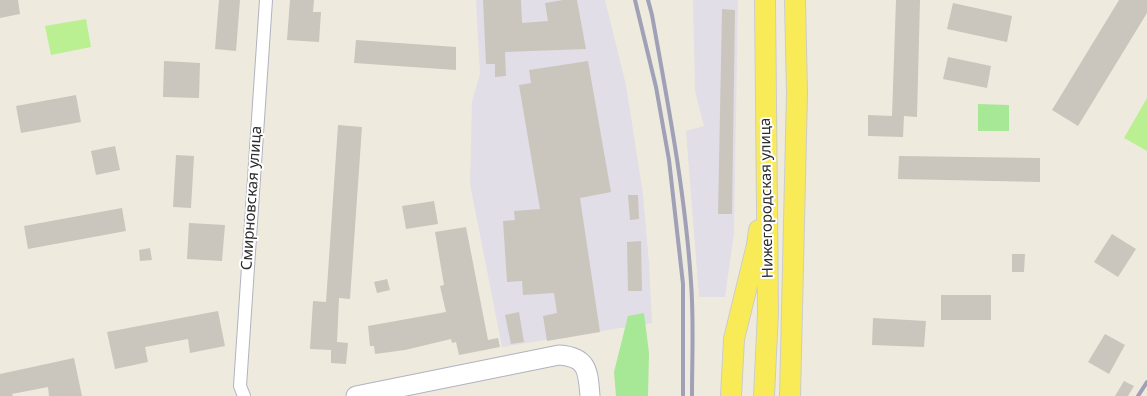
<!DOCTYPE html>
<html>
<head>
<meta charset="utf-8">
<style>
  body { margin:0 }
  canvas { display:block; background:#eeeade }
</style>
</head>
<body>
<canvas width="1147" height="396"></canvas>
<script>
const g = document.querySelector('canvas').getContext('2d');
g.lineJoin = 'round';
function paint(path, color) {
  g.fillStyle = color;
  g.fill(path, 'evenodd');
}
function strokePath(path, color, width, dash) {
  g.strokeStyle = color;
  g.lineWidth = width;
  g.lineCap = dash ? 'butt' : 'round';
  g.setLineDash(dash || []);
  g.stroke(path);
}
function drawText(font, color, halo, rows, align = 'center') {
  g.font = font + ' "Noto Sans",sans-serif';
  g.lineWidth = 4;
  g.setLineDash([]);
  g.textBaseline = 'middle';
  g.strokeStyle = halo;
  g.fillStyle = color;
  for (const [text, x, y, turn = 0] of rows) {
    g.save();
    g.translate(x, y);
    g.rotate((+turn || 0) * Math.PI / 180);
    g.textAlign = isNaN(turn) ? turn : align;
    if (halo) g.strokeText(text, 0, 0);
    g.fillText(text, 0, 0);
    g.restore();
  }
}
paint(new Path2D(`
  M476 0H605L626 85 643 194 649 263 652 323 502 347 470 184 472 101 480 74Z
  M693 0H738L734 233 725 297H699L686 131 704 126 695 91Z`), '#e2dee7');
paint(new Path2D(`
  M978 104 1009 105V131H978Z
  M644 313 649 353 648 396H616L614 372 628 316Z`), '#a7e897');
paint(new Path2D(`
  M86 19 91 47 51 55 45 26Z
  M1147 98V151L1124 138Z`), '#bbf092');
paint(new Path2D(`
  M0 0H18L20 14 0 18Z
  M219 0H240L236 51 215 49Z
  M290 0H314L313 12H321L319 42 287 40Z
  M483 0H521L522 23 548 21 545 3 563 0H577L586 49 505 52 506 76 495 77V64H486Z
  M896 0H920L917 117 904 116 903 137 868 136V115L892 116Z
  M1119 0H1147V13L1078 126 1052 110Z
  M953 3 1012 16 1007 42 947 29Z
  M722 9 735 10 732 214H718Z
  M356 40 456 47V70L354 63Z
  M948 57 991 66 987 88 943 79Z
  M164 61 200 63 199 98 163 97Z
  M588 61 611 192 580 198 600 332 547 341 543 316 557 313 554 293 523 295 522 281 507 282 503 221 515 220 514 211 540 209 519 85 531 83 529 70Z
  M76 95 81 122 21 133 16 106Z
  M338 125 362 127 350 299 339 298 337 342 348 343 346 364 331 363V350L310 349 313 301 326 302Z
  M115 146 120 170 96 175 91 151Z
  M176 155 194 156 191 208 173 207Z
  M899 156 1040 158V182L898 179Z
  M628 195H638L639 219 630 220Z
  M434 201 438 224 406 229 402 206Z
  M122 208 126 231 28 249 24 226Z
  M189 223 225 225 222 261 187 259Z
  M466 227 488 340 498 338 500 347 459 355 456 342 452 343 451 339 405 350 375 354 374 346H370L368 326 446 312 440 286 444 285 435 232Z
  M1112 234 1136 249 1118 277 1094 262Z
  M641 241 642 291H628L627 242Z
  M150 248 152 260 140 261 139 250Z
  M1012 254H1025L1024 272H1012Z
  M387 279 390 290 377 293 374 282Z
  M941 295H991V320H941Z
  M218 311 225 346 190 353 188 339 145 347 148 362 115 369 107 332Z
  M519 312 524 342 511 344 505 315Z
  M873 318 926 321 924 347 872 345Z
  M1105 334 1125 345 1109 374 1088 362Z
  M74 358 82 396H49L48 387 12 394 13 396H0V374Z
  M1124 381 1134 386 1128 396H1115Z`), '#cac6bd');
const street = new Path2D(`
  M244 396 240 386 266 0`);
const secondary = new Path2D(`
  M356 396 559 355C588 357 588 371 590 396`);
const primary = new Path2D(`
  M731 396 734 339 757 245 759 230
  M764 396 768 312 765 0
  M790 396 797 93 795 0`);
strokePath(street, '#b2b2c0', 14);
strokePath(secondary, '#b2b2c0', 21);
strokePath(primary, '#ccc', 22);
strokePath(street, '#fff', 12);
strokePath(secondary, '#fff', 19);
strokePath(primary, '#f9eb58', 20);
strokePath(new Path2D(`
  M635 0 656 87 669 160 683 284V396
  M648 0 652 15C668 104 685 192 691 282 694 320 692 358 692 396
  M1138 396 1147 382`), '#a0a0b7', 4);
drawText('15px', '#2c2c2c', '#fff', [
  ["Смирновская улица",252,198,-86],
  ["Нижегородская улица",767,198,-91]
]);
</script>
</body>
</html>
